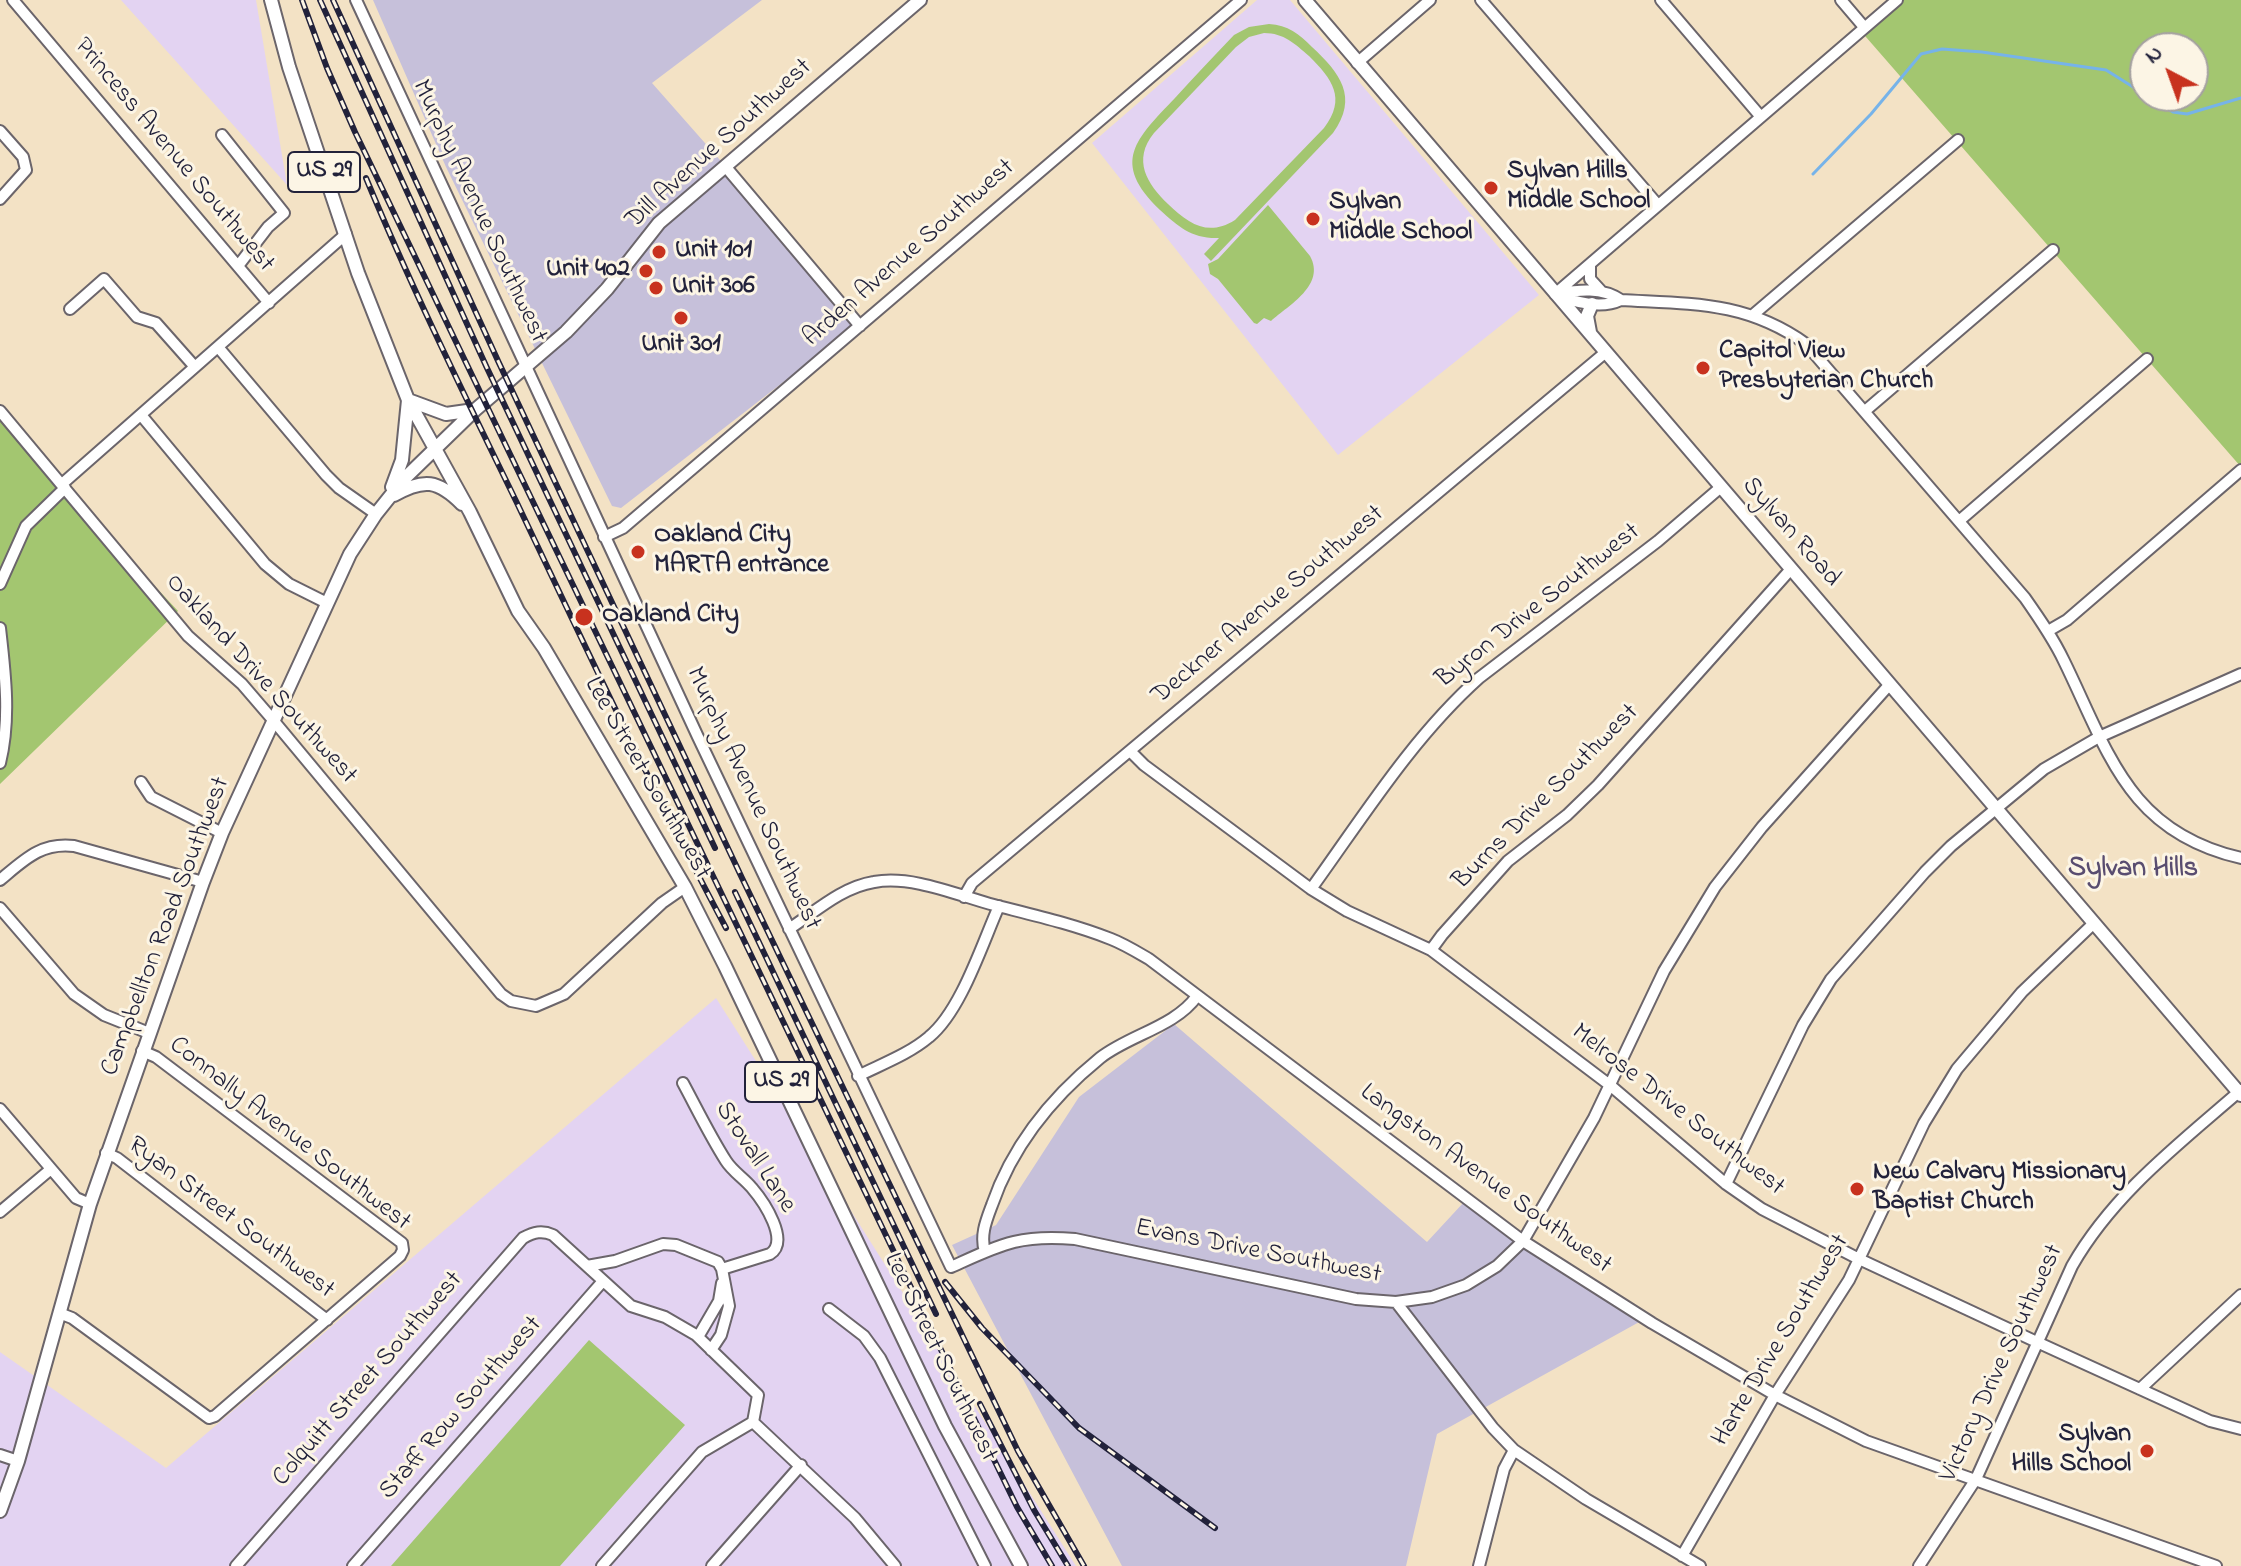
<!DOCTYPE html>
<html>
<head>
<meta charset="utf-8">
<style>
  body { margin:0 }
  #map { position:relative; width:2241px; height:1566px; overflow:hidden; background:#f3e2c5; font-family:"Indie Flower",sans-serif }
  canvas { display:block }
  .north { position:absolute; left:2129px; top:32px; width:80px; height:80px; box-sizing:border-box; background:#fcf5e5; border:2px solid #a5a1a1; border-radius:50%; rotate:319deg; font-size:22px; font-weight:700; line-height:32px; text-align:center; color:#22223b }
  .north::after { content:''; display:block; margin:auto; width:28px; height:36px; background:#c8321e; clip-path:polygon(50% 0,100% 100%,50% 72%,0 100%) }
</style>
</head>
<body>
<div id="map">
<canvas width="2241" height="1566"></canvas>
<div class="north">N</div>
</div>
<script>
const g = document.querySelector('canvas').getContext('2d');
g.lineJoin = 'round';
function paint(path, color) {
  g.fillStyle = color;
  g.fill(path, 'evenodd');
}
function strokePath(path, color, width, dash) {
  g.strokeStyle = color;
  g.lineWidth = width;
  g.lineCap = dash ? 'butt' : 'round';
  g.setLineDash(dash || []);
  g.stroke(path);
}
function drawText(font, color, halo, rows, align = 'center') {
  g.font = font + ' "Indie Flower",sans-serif';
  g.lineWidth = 6;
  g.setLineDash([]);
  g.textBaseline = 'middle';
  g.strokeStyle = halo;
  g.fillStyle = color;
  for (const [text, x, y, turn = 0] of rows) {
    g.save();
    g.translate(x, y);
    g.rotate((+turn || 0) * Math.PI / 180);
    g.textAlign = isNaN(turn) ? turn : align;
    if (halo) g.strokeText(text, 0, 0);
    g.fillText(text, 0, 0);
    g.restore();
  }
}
paint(new Path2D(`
  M121 0H256L287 185Z
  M1257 0H1290L1539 295 1338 455 1092 143Z
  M716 998 1076 1566H0V1352L166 1468Z`), '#e3d3f2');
paint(new Path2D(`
  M373 0H762L652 83 862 321 621 508 612 506 446 167Z
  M1174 1024 1427 1242 1464 1202 1641 1321 1437 1434 1406 1566H1122L952 1245 996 1225 1079 1097Z`), '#c6c0da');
paint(new Path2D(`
  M1893 0H2241V467L1859 29ZM2145 48H2193V96H2145Z
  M1269 24C1288 25 1299 34 1312 47 1340 73 1359 97 1333 133L1211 261 1204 254 1219 238C1192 239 1179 227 1160 210 1110 162 1136 139 1175 98 1194 77 1214 56 1234 35L1249 27ZM1264 33C1284 33 1295 44 1309 56 1332 79 1347 98 1324 128L1235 220C1208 237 1189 224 1168 204 1147 184 1132 160 1154 133L1236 47 1249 37Z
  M1268 205 1310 256C1326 285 1289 305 1271 321L1264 318 1257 324 1254 323 1218 279 1210 274 1208 264 1218 259Z
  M0 415 56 480 178 611 0 784Z
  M589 1340 685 1425 560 1566H391Z`), '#a3c670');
strokePath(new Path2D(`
  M1813 174 1871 114 1921 54 1942 49 1982 52 2106 70 2173 112 2187 114 2241 98`), '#76b3e9', 3);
const minor = new Path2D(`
  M13 0 269 303
  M356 0 698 737 951 1267C1000 1245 1019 1234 1075 1239L1356 1299 1396 1302 1493 1428 1514 1450 1586 1499 1700 1566
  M1481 0 1658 205
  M1661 0 1761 117
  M1841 0 1864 27
  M1357 63 1430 0
  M0 131 23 157 26 170 0 199
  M222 135 284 213 268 227 238 266
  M725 166 860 326
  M1590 264V279L1601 291
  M1557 293C1579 290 1602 287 1621 300
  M1555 294 1897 0
  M1560 296C1578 303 1602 309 1621 300 1691 304 1746 301 1806 344L2025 598C2039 618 2053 638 2064 661 2109 753 2128 832 2241 858
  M70 309 104 279 137 317 156 323 195 367
  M1754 314 1958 140
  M218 347 326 475 339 488 376 514
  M0 411 188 636 242 684 273 720 501 994 511 1001 536 1006 564 994 662 903 685 887
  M1865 411 2053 250
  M141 415 265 564 289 584 327 603
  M62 484 346 234
  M1959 521 2147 359
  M604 537 623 528 1241 0
  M0 584 26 526 65 488
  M0 628C5 672 11 719 0 763
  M2048 631 2067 620 2241 470
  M1130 751 1144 765 1311 889 1347 911 1431 950 1611 1086 1726 1184 1762 1209 1859 1259 2039 1343 2210 1421 2241 1429
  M141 782 151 797 222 833
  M0 880C24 860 41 842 74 846L203 882
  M1311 889C1363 817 1412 738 1479 678L1658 541 1721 487
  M964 897 972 883 1606 352
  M0 908 74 994 104 1015 149 1033
  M789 929C815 912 842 887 874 882 912 875 957 895 994 905 1033 915 1073 924 1111 939 1124 944 1137 952 1149 959L1523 1241 1652 1323 1775 1395 1866 1441 2216 1566
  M1431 950 1442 935 1508 861 1567 815 1598 785 1791 569
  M858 1076C882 1064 909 1054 929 1037 961 1011 982 944 999 906
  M683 1083C697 1109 710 1136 726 1161 733 1172 744 1178 752 1188 764 1202 790 1241 770 1254L722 1269
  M0 1109 76 1198 90 1204
  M106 1153 117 1158 327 1320
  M1726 1184 1803 1025 1831 979 1925 872 1951 846 2044 769 2099 737 2241 674
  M0 1212 51 1169
  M985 1252C980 1235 986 1221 992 1205 1012 1147 1052 1097 1100 1058 1129 1035 1175 1027 1197 996
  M587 1266 615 1261 663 1244 676 1245 718 1262 722 1269 729 1306 721 1335 711 1350
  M1396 1302 1432 1297 1466 1285 1497 1266 1523 1241 1594 1118 1664 971 1715 887 1762 827 1890 684
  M829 1309 864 1336 880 1358 985 1566
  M59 1313 72 1318 209 1418 215 1416 400 1256 403 1250 402 1243 156 1057 142 1051
  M698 1337 719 1301 722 1283
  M2140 1389 2241 1295
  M753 1422 855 1518 895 1566
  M0 1455 18 1461
  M1682 1556 1775 1395 1849 1280 1924 1123 1957 1069 2022 992 2093 924
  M236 1566 523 1238C534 1232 542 1230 553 1235L631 1306 665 1317 696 1335 758 1395 753 1422
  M353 1566 603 1281
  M602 1566 702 1452 753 1422
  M712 1566 801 1465
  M1479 1566 1504 1469 1514 1450
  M1919 1566 1976 1479 2072 1266C2113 1194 2179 1144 2241 1090`);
const major = new Path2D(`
  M271 0 289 67 358 273 408 400 470 512 518 611 544 648 685 887 725 966 945 1426 1021 1566
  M1305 0 2241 1095
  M1590 332 1587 316 1592 304
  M408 400 446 414 474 410
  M392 487 402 460 408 400
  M394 495C424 478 438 480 462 504
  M0 1511 18 1461 90 1204 203 882 222 833 350 554 376 514 404 479 475 410 566 332 607 289 659 223 920 0`);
strokePath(minor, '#6b656b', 14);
strokePath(major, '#6b656b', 16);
strokePath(minor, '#fff', 10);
strokePath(major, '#fff', 12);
const rail = new Path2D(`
  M302 0 327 68 355 132 983 1437 1017 1507 1052 1566
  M320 0 487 368 715 848
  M333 0 499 363 742 878 1018 1451 1084 1566
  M366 178C412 289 465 396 517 503 585 646 652 789 726 928
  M735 892 936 1314
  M945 1282 982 1328 1079 1428 1215 1528
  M980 1404 1034 1510 1068 1566`);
strokePath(rail, '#22223b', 6);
strokePath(rail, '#fcf5e5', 3, [9]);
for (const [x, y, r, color] of [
  [1491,188,8,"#c8321e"],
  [1313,219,8,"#c8321e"],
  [659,252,8,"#c8321e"],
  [646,271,8,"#c8321e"],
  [656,288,8,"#c8321e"],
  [681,318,8,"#c8321e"],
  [1703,368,8,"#c8321e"],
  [638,552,8,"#c8321e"],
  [584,617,10,"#c8321e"],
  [1857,1189,8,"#c8321e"],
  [2147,1451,8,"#c8321e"]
]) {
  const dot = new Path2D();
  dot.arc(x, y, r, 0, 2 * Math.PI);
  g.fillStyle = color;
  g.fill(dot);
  strokePath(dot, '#fcf5e5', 3);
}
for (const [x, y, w] of [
  [324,172,72],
  [781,1082,72]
]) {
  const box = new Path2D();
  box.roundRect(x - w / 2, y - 20, w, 40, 6);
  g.fillStyle = '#fcf5e5';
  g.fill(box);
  strokePath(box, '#22223b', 2);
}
drawText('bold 24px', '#22223b', null, [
  ["US 29",324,172],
  ["US 29",781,1082]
]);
drawText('26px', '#22223b', '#fcf5e5', [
  ["Dill Avenue Southwest",720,145,-42],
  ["Princess Avenue Southwest",173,156,50],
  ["Murphy Avenue Southwest",478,212,65],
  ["Arden Avenue Southwest",910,254,-41],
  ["Sylvan Road",1790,533,49],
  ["Deckner Avenue Southwest",1269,606,-40],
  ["Byron Drive Southwest",1539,607,-38],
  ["Oakland Drive Southwest",260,680,48],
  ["Lee Street Southwest",646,779,60],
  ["Burns Drive Southwest",1547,798,-45],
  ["Murphy Avenue Southwest",752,799,65],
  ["Campbellton Road Southwest",167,927,-69],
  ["Melrose Drive Southwest",1677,1111,38],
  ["Connally Avenue Southwest",289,1135,38],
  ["Stovall Lane",754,1158,57],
  ["Langston Avenue Southwest",1485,1180,36],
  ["Ryan Street Southwest",230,1219,37],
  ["Evans Drive Southwest",1258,1253,11],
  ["Harte Drive Southwest",1782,1341,-59],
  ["Lee Street Southwest",939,1358,64],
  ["Victory Drive Southwest",2003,1364,-65],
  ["Colquitt Street Southwest",369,1380,-49],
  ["Staff Row Southwest",462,1409,-49]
]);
drawText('bold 26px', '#22223b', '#fcf5e5', [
  ["Sylvan Hills",1507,173],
  ["Middle School",1507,203],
  ["Sylvan",1329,204],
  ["Middle School",1329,234],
  ["Unit 101",675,252],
  ["Unit 402",630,271,"right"],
  ["Unit 306",672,288],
  ["Unit 301",681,346,"center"],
  ["Capitol View",1719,353],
  ["Presbyterian Church",1719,383],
  ["Oakland City",654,537],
  ["MARTA entrance",654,567],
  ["Oakland City",602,617],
  ["New Calvary Missionary",1873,1174],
  ["Baptist Church",1873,1204],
  ["Sylvan",2131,1436,"right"],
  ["Hills School",2131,1466,"right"]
], 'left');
drawText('bold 28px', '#594d70', '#fcf5e5', [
  ["Sylvan Hills",2133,870]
]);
</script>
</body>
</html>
